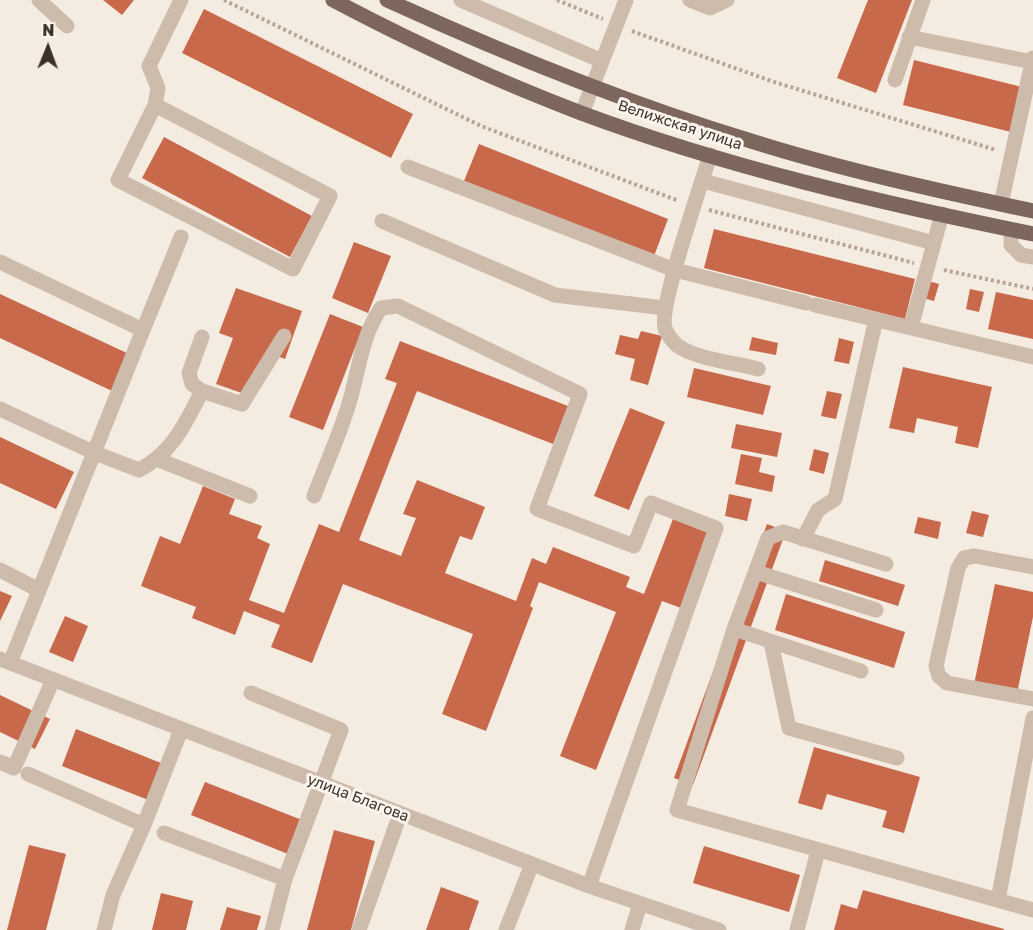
<!DOCTYPE html>
<html>
<head>
<meta charset="utf-8">
<style>
  body { margin:0 }
  #map { position:relative; width:1033px; height:930px; overflow:hidden; background:#f4ebe1; font-family:"Golos Text",sans-serif }
  canvas { display:block }
  .north { position:absolute; left:18px; top:18px; width:60px; height:60px; -webkit-text-stroke:4px #fbf5ee; paint-order:stroke; rotate:1deg; font-size:16px; font-weight:700; line-height:24px; text-align:center; color:#3b302b }
  .north::after { content:''; display:block; margin:auto; width:21px; height:27px; background:#3b302b; clip-path:polygon(50% 0,100% 100%,50% 72%,0 100%) }
</style>
</head>
<body>
<div id="map">
<canvas width="1033" height="930"></canvas>
<div class="north">N</div>
</div>
<script>
const g = document.querySelector('canvas').getContext('2d');
g.lineJoin = 'round';
function paint(path, color) {
  g.fillStyle = color;
  g.fill(path, 'evenodd');
}
function strokePath(path, color, width, dash) {
  g.strokeStyle = color;
  g.lineWidth = width;
  g.lineCap = dash ? 'butt' : 'round';
  g.setLineDash(dash || []);
  g.stroke(path);
}
function drawText(font, color, halo, rows, align = 'center') {
  g.font = font + ' "Golos Text",sans-serif';
  g.lineWidth = 6;
  g.setLineDash([]);
  g.textBaseline = 'middle';
  g.strokeStyle = halo;
  g.fillStyle = color;
  for (const [text, x, y, turn = 0] of rows) {
    g.save();
    g.translate(x, y);
    g.rotate((+turn || 0) * Math.PI / 180);
    g.textAlign = isNaN(turn) ? turn : align;
    if (halo) g.strokeText(text, 0, 0);
    g.fillText(text, 0, 0);
    g.restore();
  }
}
paint(new Path2D(`
  M103 0H134L122 15Z
  M868 0H912L876 93 837 78Z
  M204 9 413 114 391 158 182 53Z
  M914 60 1022 87 1011 132 903 105Z
  M164 137 312 216 290 257 142 178Z
  M479 144 668 219 654 256 464 181Z
  M714 229 915 279 905 319 704 268Z
  M354 242 391 256 368 313 332 298Z
  M928 281 939 284 934 301 923 298Z
  M236 288 302 311 285 359 269 353 253 397 216 384 233 338 219 333Z
  M970 289 984 292 979 312 966 309Z
  M996 292 1033 300V339L988 329Z
  M0 294 129 354 112 391 0 338Z
  M330 314 363 327 323 430 289 417Z
  M641 331 662 336 648 385 630 380 635 359 615 354 620 335 638 339Z
  M752 337 778 343 776 355 749 350Z
  M839 338 854 342 849 364 834 361Z
  M400 341 568 406 553 444 417 391 359 540 401 556 416 518 403 514 417 480 485 507 472 540 460 536 445 573 516 601 532 558 546 564 553 547 630 577 626 587 644 594 673 519 711 534 681 608 662 601 596 770 560 756 616 612 539 582 530 606 533 608 486 731 442 714 473 634 343 584 312 663 271 647 280 625 244 611 235 635 192 618 196 607 141 586 160 536 180 544 203 486 235 499 229 514 262 526 257 538 270 544 249 600 284 613 319 524 339 532 397 383 385 379Z
  M903 367 992 387 978 448 955 443 958 427 917 418 914 433 889 428Z
  M694 368 771 386 763 415 687 397Z
  M827 391 842 394 836 419 821 416Z
  M630 408 665 422 629 510 594 496Z
  M736 424 782 433 777 457 731 448Z
  M0 437 74 472 56 509 0 483Z
  M814 449 829 453 824 474 809 470Z
  M741 454 762 458 759 472 775 476 772 492 735 484Z
  M729 494 752 499 747 521 725 516Z
  M972 511 989 515 983 537 966 533Z
  M918 517 941 522 938 539 914 533Z
  M767 524 786 531 693 785 674 778Z
  M825 560 905 585 898 606 819 581Z
  M995 584 1033 592V617L1016 698 973 689Z
  M0 591 12 596 0 621Z
  M786 594 905 632 894 668 775 630Z
  M65 616 88 626 73 662 49 652Z
  M0 695 50 719 35 749 0 732Z
  M76 729 171 767 156 803 62 766Z
  M814 747 920 777 904 833 882 827 887 811 827 794 822 810 798 803Z
  M205 782 302 820 288 854 191 815Z
  M334 830 375 841 351 930H307Z
  M29 845 66 854 46 930H7Z
  M704 846 800 875 789 912 693 883Z
  M441 887 479 901 469 930H426Z
  M863 890 1004 929V930H834L841 904 857 909Z
  M161 893 193 901 186 930H152Z
  M227 907 261 916 257 930H220Z`), '#c8694b');
strokePath(new Path2D(`
  M224 0 481 126 679 201
  M557 0 603 19
  M632 31 771 81 996 150
  M709 210 914 263
  M944 270 1033 289`), '#b9a596', 4, [3, 3]);
strokePath(new Path2D(`
  M39 0 67 26
  M461 0 602 61
  M690 0 710 8 727 0
  M909 37 1032 62
  M895 80 923 0
  M155 105 330 196 293 269 118 180 155 105 158 88 149 66 181 0
  M582 113 626 0
  M710 155C702 183 658 307 665 328 666 333 674 343 678 346 696 359 736 363 758 369
  M408 167 675 270 806 303
  M703 181 934 243
  M1001 204 1033 58
  M382 221 555 295 665 308
  M1011 230V245L1021 255 1033 257
  M0 262 143 330 10 663
  M815 305 1033 357
  M911 327 942 214
  M143 330 181 237
  M202 391 242 404 284 336
  M0 409 95 453 139 470C173 452 185 424 202 391L192 384 189 373 202 337
  M159 460 250 496
  M314 496C326 464 341 432 350 400 359 369 362 335 381 308L398 306 580 394 537 509 634 546 651 503 716 528 589 886
  M803 539 818 510 835 499 876 319
  M886 564 783 532 768 538 734 629 677 810 1033 910
  M1033 567 975 556 964 558 958 568 936 666 939 676 947 683 1033 699
  M0 570 39 590
  M756 572 876 610
  M734 629 861 671
  M771 642 789 728 897 758
  M0 659 589 886 719 930
  M251 693 341 730 285 879 272 930
  M0 762 14 768 53 680
  M28 774 144 825
  M164 833 285 879
  M998 900 1033 718
  M104 930 113 895 144 825 181 730
  M359 930 400 814
  M506 930 532 864
  M632 930 640 904
  M797 930 818 851`), '#cdbbac', 15);
strokePath(new Path2D(`
  M333 0C412 42 497 81 581 113 726 167 881 203 1033 234
  M387 0C505 54 626 103 751 141 843 170 939 191 1033 211`), '#7d675c', 15);
drawText('15px', '#3b302b', '#fbf5ee', [
  ["Велижская улица",680,125,18],
  ["улица Благова",358,798,21]
]);
</script>
</body>
</html>
